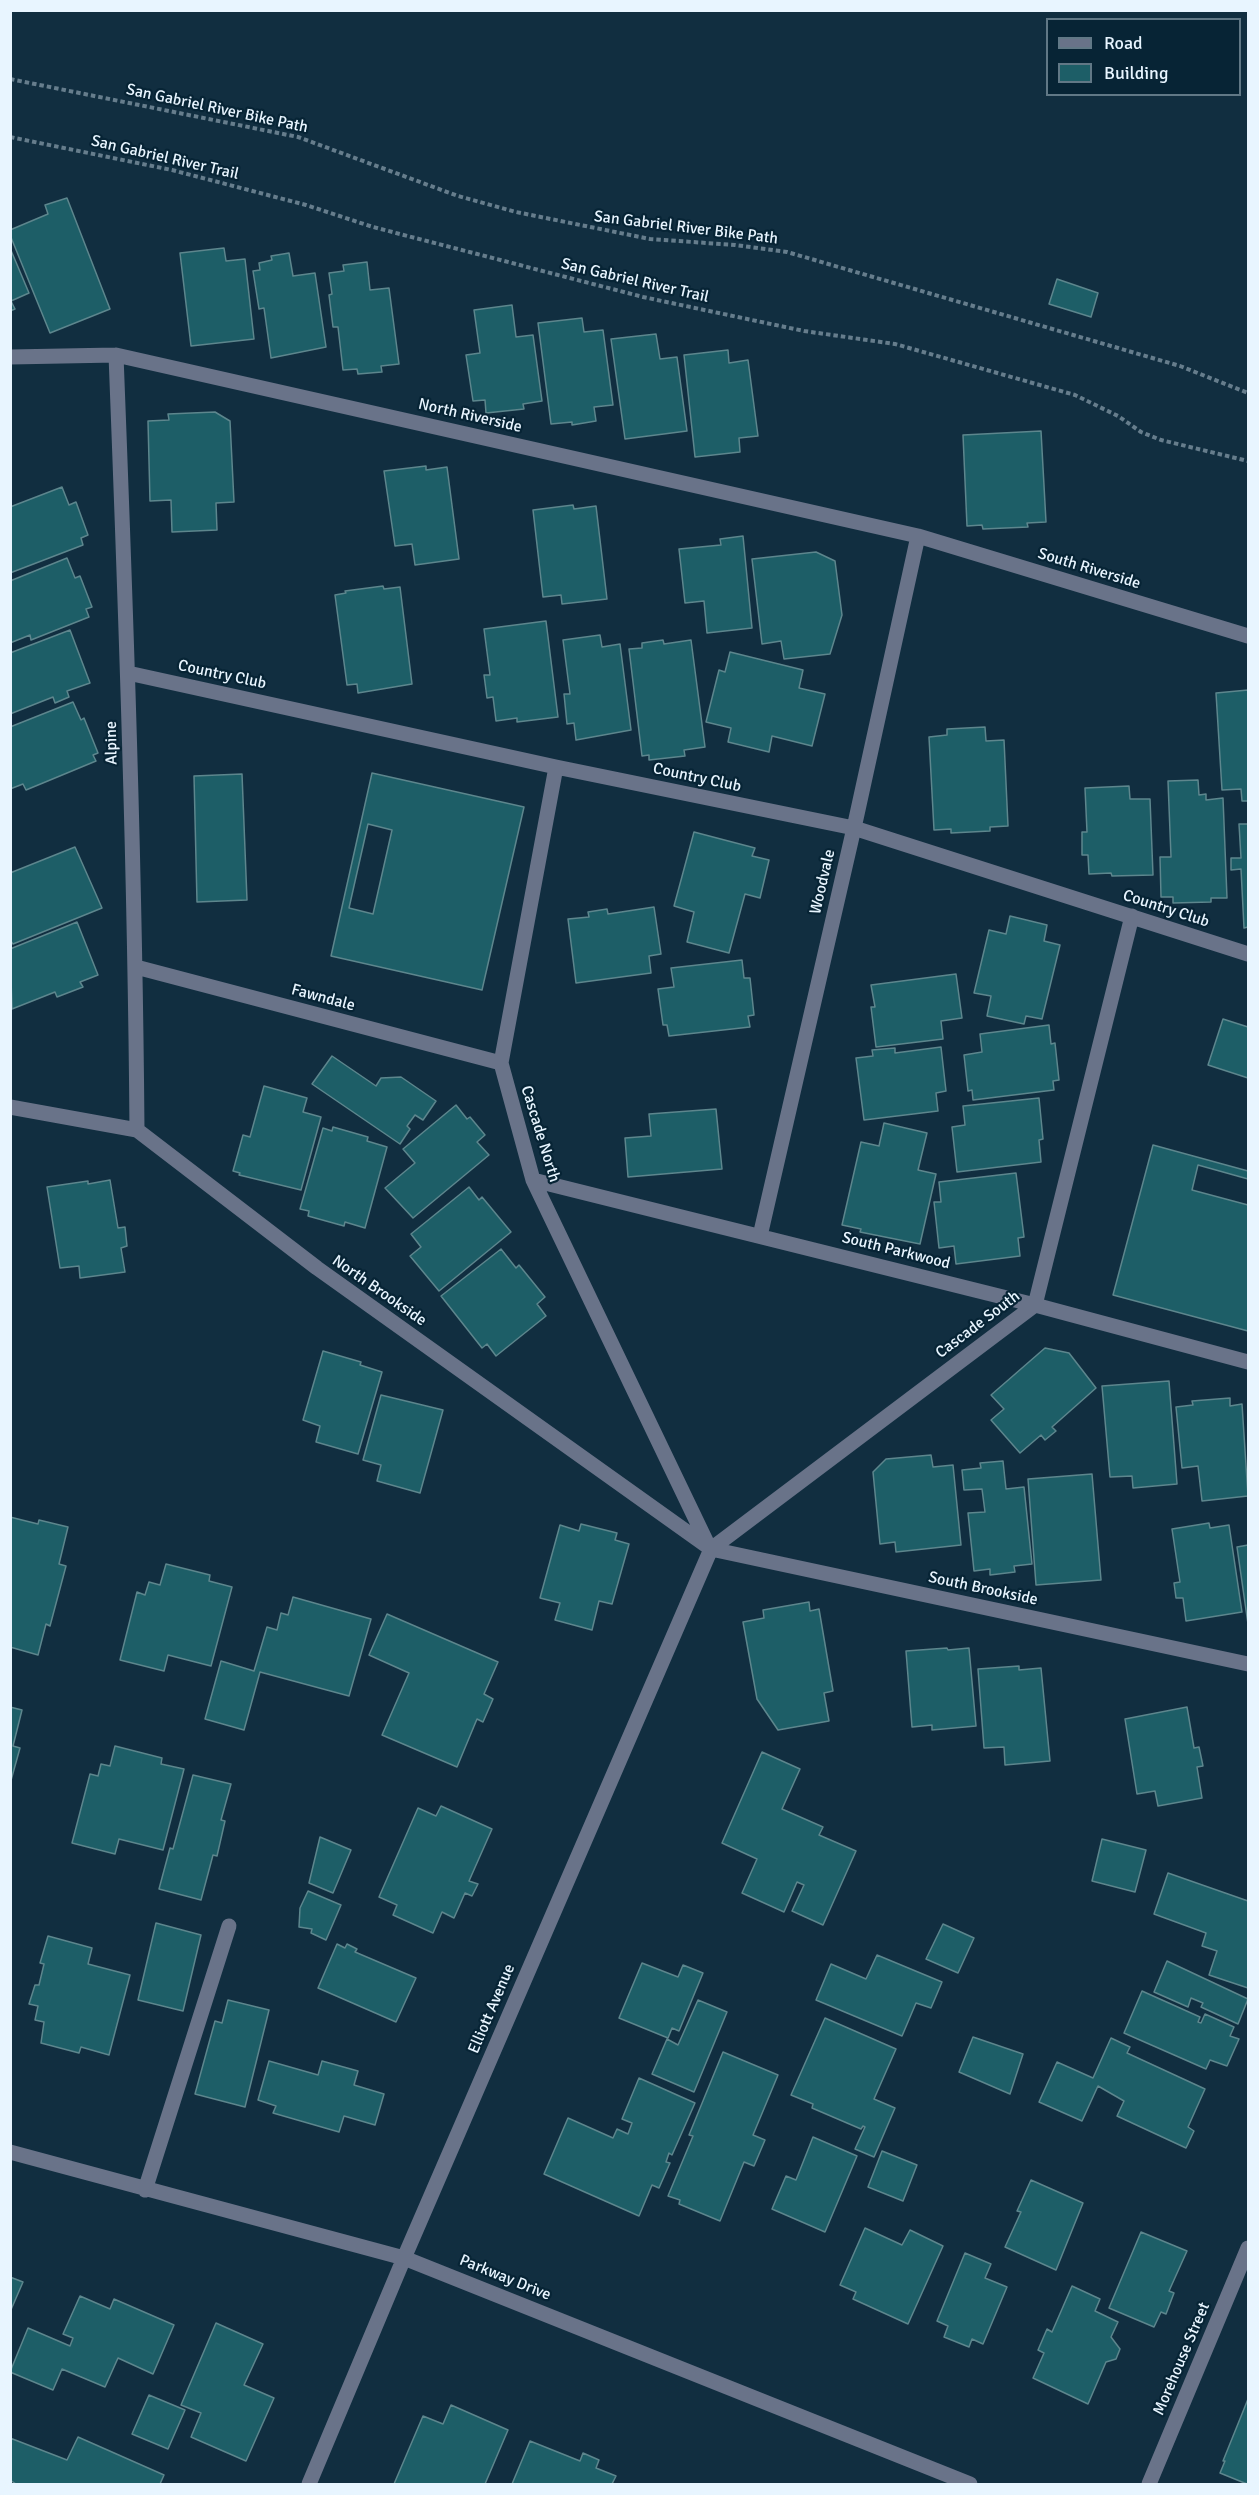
<!DOCTYPE html>
<html>
<head>
<meta charset="utf-8">
<style>
  body { margin:0 }
  #map { position:relative; width:1259px; height:2495px; overflow:hidden; background:#112e40; font-family:Signika,sans-serif }
  canvas { display:block }
  .frame { position:absolute; inset:0; border:12px solid #e8f5ff; pointer-events:none }
  .legend { position:absolute; left:1046px; top:18px; width:195px; height:78px; box-sizing:border-box; background:#072435; border:2px solid #617886; margin:0; padding:8px 10px; list-style:none; font-size:18px; color:#e8f5ff }
  .legend li { display:flex; align-items:center; gap:12px; height:30px }
  .legend b { width:30px; border:2px solid #617886 }
</style>
</head>
<body>
<div id="map">
<canvas width="1259" height="2495"></canvas>
<div class="frame"></div>
<ul class="legend">
<li><b style="height:8px;background:#697389"></b>Road</li>
<li><b style="height:16px;background:#1d5e67"></b>Building</li>
</ul>
</div>
<script>
const g = document.querySelector('canvas').getContext('2d');
g.lineJoin = 'round';
function paint(path, color) {
  g.fillStyle = color;
  g.fill(path, 'evenodd');
}
function strokePath(path, color, width, dash) {
  g.strokeStyle = color;
  g.lineWidth = width;
  g.lineCap = dash ? 'butt' : 'round';
  g.setLineDash(dash || []);
  g.stroke(path);
}
function drawText(font, color, halo, rows, align = 'center') {
  g.font = font + ' Signika,sans-serif';
  g.lineWidth = 4.5;
  g.setLineDash([]);
  g.textBaseline = 'middle';
  g.strokeStyle = halo;
  g.fillStyle = color;
  for (const [text, x, y, turn = 0] of rows) {
    g.save();
    g.translate(x, y);
    g.rotate((+turn || 0) * Math.PI / 180);
    g.textAlign = isNaN(turn) ? turn : align;
    if (halo) g.strokeText(text, 0, 0);
    g.fillText(text, 0, 0);
    g.restore();
  }
}
const building = new Path2D(`
  M67 198 110 309 50 333 10 235V230L48 214 45 205Z
  M10 248 29 293 11 301 15 309 10 311Z
  M224 248 226 261 245 259 254 339 191 346 180 253Z
  M289 253 293 276 315 273 326 347 271 358 264 308 259 309 253 271 260 270 259 263 272 260 271 256Z
  M367 262 370 290 389 288 399 364 381 366 382 372 358 374 357 369 343 370 338 327H333L329 295 332 294 329 273 344 271 343 265Z
  M1057 279 1098 293 1091 317 1049 304Z
  M512 305 516 337 533 335 542 401 523 404 524 409 486 413 485 400 473 401 466 355 480 353 474 310Z
  M582 318 584 332 603 330 613 405 594 407 596 421 572 425V422L551 424 538 323Z
  M656 334 660 359 677 357 687 431 625 439 611 339Z
  M728 350 729 363 748 360 758 436 739 438 740 452 695 457 684 355Z
  M215 412 230 421 234 502 216 503 217 530 172 532 171 500 150 501 148 421 169 420 168 414Z
  M1041 431 1046 522 1027 523 1028 527 983 529 982 525 967 526 963 435Z
  M426 466V470L447 467 459 559 415 565 412 544 395 546 384 471Z
  M62 487 69 505 76 502 88 535 81 538 83 545 10 573V507Z
  M573 505 574 509 596 506 607 599 562 604 561 595 543 597 533 510Z
  M743 536 752 628 707 633 704 601 685 603 679 549 721 545 720 539Z
  M816 552 835 561 842 615 830 654 784 659 781 641 762 644 752 559Z
  M67 558 75 578 80 576 92 607 86 609 89 617 31 640 30 635 10 643V581Z
  M383 586 384 589 400 587 412 684 358 693 357 684 347 685 335 595 346 593 345 591Z
  M546 621 558 717 517 722V718L496 721 493 697 487 698 484 675H490L484 629Z
  M70 630 90 683 67 691 69 697 55 703 53 697 10 714V653Z
  M600 635 602 647 620 644 631 730 576 740 574 723 567 724 564 694H570L563 640Z
  M663 640 664 644 691 640 705 747 684 750 685 756 649 760V755L642 756 629 649 642 648V643Z
  M730 652 803 670 799 688 825 694 812 746 772 736 769 752 728 742 731 728 706 722 719 670 725 672Z
  M1248 690V801H1242L1241 789 1222 790 1216 693Z
  M73 702 81 720 84 718 98 753 93 755 96 761 26 790 23 784 10 789V727Z
  M985 727 986 741 1004 740 1008 826 990 827V831L951 833V829L934 830 929 737 947 735V729Z
  M372 773 524 807 482 990 331 956ZM368 824 392 830 373 914 349 908Z
  M242 774 247 900 197 902 194 776Z
  M1198 780 1199 795 1206 794V800L1223 798 1227 898H1211V902L1173 903V897H1161L1160 857H1171L1168 781Z
  M1129 786 1130 799H1150L1153 875 1112 876 1111 873 1089 874 1088 855H1082V832H1087L1085 788Z
  M1239 824H1248V927L1244 928 1241 869 1231 870V858H1241Z
  M694 832 755 848 752 856 769 860 760 898 745 894 729 953 687 942 694 912 674 906Z
  M75 847 102 908 13 944 10 940V873Z
  M654 907 661 954 649 956 651 973 576 983 568 919 589 917 588 912 607 909 608 914Z
  M1010 916 1047 925 1044 941 1060 945 1042 1019 1026 1016 1024 1024 987 1016 991 996 974 993 989 930 1006 934Z
  M77 922 98 975 80 982 83 987 57 997 55 992 12 1009 10 949Z
  M742 960 744 978H750L754 1015 748 1016 750 1027 669 1036 667 1025H663L658 989 674 987 671 968Z
  M956 974 962 1018 941 1021 943 1039 876 1047 871 1007H875L871 985Z
  M1223 1019 1248 1027V1078L1208 1065Z
  M1049 1025 1051 1044 1055 1043 1059 1080 1053 1081 1054 1090 973 1100 972 1090 968 1091 964 1055 982 1052 980 1034Z
  M941 1047 946 1091 936 1093 938 1111 864 1120 856 1058 873 1056 872 1050 895 1048V1053Z
  M332 1056 376 1086 381 1078 401 1077 436 1101 423 1120 415 1115 407 1126 410 1129 400 1144 312 1084Z
  M264 1086 307 1098 303 1112 321 1117 301 1190 239 1175 240 1173 233 1171 243 1135 250 1137Z
  M1039 1098 1043 1139 1039 1140 1041 1162 957 1172 952 1127 965 1125 963 1106Z
  M456 1105 467 1119 470 1117 485 1135 477 1142 489 1155 413 1218 385 1188 415 1163 403 1149Z
  M716 1109 722 1169 628 1177 625 1138 651 1136 649 1114Z
  M884 1123 927 1133 918 1170 936 1174 920 1244 860 1232 861 1229 842 1225 861 1142 879 1146Z
  M333 1127 368 1137 367 1141 387 1147 365 1228 345 1222 344 1226 308 1216 309 1211 300 1209 323 1128 332 1131Z
  M1153 1145 1248 1171V1179L1198 1165 1192 1190 1248 1205V1331L1113 1295Z
  M1016 1173 1024 1237 1018 1238 1020 1256 956 1264 954 1246 939 1248 934 1202H941L939 1182Z
  M110 1180 118 1228 125 1227 127 1246 121 1248 125 1272 80 1278 79 1266 60 1268 47 1187 88 1181V1184Z
  M469 1187 479 1200 482 1197 511 1232 439 1291 410 1256 421 1247 411 1234Z
  M501 1249 516 1268 519 1265 545 1297 537 1304 546 1316 496 1356 487 1344 482 1348 441 1296Z
  M1045 1348 1069 1353 1096 1388 1052 1427 1056 1431 1045 1440 1041 1435 1020 1453 991 1420 1004 1409 991 1395Z
  M323 1351 361 1362 360 1365 382 1372 358 1454 316 1442 320 1426 303 1420Z
  M1169 1381 1177 1484 1133 1488 1132 1476 1110 1477 1102 1386Z
  M381 1395 443 1410 420 1493 377 1481 381 1465 363 1460Z
  M1230 1398V1406L1242 1404 1248 1496 1202 1501 1198 1466 1182 1468 1176 1407 1193 1405 1192 1401Z
  M931 1455 933 1467 953 1465 961 1545 896 1552 895 1542 880 1544 873 1472 886 1459Z
  M1003 1461 1006 1489 1024 1487 1032 1564 1014 1566 1015 1572 990 1575V1569L974 1571 968 1513 985 1512 982 1489 964 1490 962 1470 981 1468 980 1463Z
  M1092 1474 1101 1580 1036 1585 1028 1479Z
  M10 1517 38 1524 39 1520 68 1527 59 1564 66 1566 50 1626 46 1624 38 1655 10 1647Z
  M1209 1523 1210 1528 1229 1525 1242 1612 1186 1621 1183 1598H1176L1174 1583 1180 1582 1172 1529Z
  M581 1524 617 1533 615 1540 629 1544 612 1604 599 1601 592 1630 555 1620 560 1603 540 1598 560 1525 579 1531Z
  M1248 1545V1624L1237 1547Z
  M166 1564 210 1575 209 1581 232 1587 211 1666 168 1655 164 1671 120 1660 137 1592 145 1595 149 1582 160 1585Z
  M293 1597 371 1619 349 1696 260 1672 244 1730 205 1719 221 1661 254 1671 267 1627 277 1630 281 1613 288 1615Z
  M809 1602 810 1611 819 1609 833 1691 824 1693 829 1721 778 1730 757 1699 743 1622 764 1618 763 1610Z
  M387 1614 498 1662 484 1694 493 1699 483 1722 477 1719 457 1767 382 1735 409 1673 369 1655Z
  M947 1648 948 1650 969 1648 976 1726 932 1730V1725L912 1727 906 1651Z
  M1019 1666V1670L1041 1668 1050 1761 1005 1765 1004 1747 984 1748 978 1669Z
  M10 1707 22 1710 13 1746 20 1748 10 1784Z
  M1187 1707 1194 1748 1199 1747 1203 1766 1197 1767 1202 1798 1158 1806 1155 1791 1137 1794 1125 1719Z
  M115 1746 162 1758 161 1764 184 1769 163 1850 119 1839 115 1854 72 1843 90 1774 98 1776 101 1764 110 1766Z
  M762 1752 800 1769 782 1809 823 1827 819 1835 856 1851 823 1925 792 1911 804 1885 797 1882 784 1912 742 1893 757 1859 722 1843Z
  M193 1775 231 1784 221 1820 225 1821 217 1856 213 1855 201 1900 159 1889 170 1848 173 1849Z
  M441 1806 492 1829 469 1881 478 1884 472 1896 465 1893 454 1918 442 1912 433 1933 393 1915 397 1905 379 1897 418 1808 436 1816Z
  M320 1837 351 1850 333 1893 309 1883Z
  M1102 1839 1146 1850 1135 1892 1092 1881Z
  M1168 1873 1248 1901V1988L1209 1975 1217 1951 1202 1946 1206 1933 1154 1914Z
  M308 1891 341 1905 326 1940 311 1933 312 1929 299 1927 300 1908Z
  M156 1923 201 1935 183 2011 138 2000Z
  M943 1924 974 1938 958 1973 926 1959Z
  M48 1936 92 1948 88 1964 130 1975 109 2055 81 2047 79 2053 41 2043 44 2022 35 2020 38 2006 29 2004 35 1985H39L44 1964 40 1963Z
  M337 1944 345 1948 347 1944 357 1949 355 1952 416 1978 396 2022 318 1988Z
  M877 1955 942 1982 931 2008 916 2003 902 2036 816 2000 831 1964 866 1979Z
  M1167 1961 1248 1999 1238 2024 1201 2007 1203 2003 1191 1998 1188 2007 1154 1992Z
  M642 1963 678 1977 683 1965 703 1973 679 2031 672 2028 668 2038 619 2018Z
  M1142 1991 1200 2017 1198 2022 1201 2023 1205 2014 1234 2027 1230 2036 1239 2039 1227 2066 1210 2060 1206 2069 1124 2033Z
  M228 2000 269 2010 245 2107 195 2094 215 2021 222 2023Z
  M698 2000 727 2012 694 2092 652 2074 667 2039 678 2045Z
  M825 2018 896 2049 874 2099 895 2108 874 2157 855 2149 865 2127 863 2126 861 2129 812 2108 813 2104 791 2095Z
  M973 2037 1023 2054 1010 2094 959 2072Z
  M1111 2038 1130 2047 1127 2053 1205 2089 1188 2127 1194 2131 1186 2148 1117 2116 1124 2101 1098 2086 1082 2121 1039 2102 1057 2062 1093 2078Z
  M723 2052 778 2075 753 2135 765 2140 754 2166 744 2162 720 2221 679 2204 680 2200 668 2196 693 2136 689 2135Z
  M269 2061 318 2075 322 2061 358 2071 354 2085 384 2094 375 2125 344 2116 339 2132 273 2113 276 2106 258 2100Z
  M639 2078 695 2103 672 2155 669 2153 666 2162 670 2163 659 2188 652 2185 639 2216 544 2174 568 2118 613 2138 617 2129 628 2134 632 2123 622 2119Z
  M813 2137 857 2156 825 2232 772 2209 786 2176 796 2180Z
  M882 2151 917 2165 903 2201 868 2187Z
  M1031 2180 1083 2203 1056 2270 1005 2247 1021 2212 1017 2211Z
  M865 2228 902 2245 910 2230 943 2246 908 2324 853 2299 856 2292 840 2285Z
  M1141 2232 1187 2251 1169 2291 1174 2293 1166 2314 1161 2312 1154 2327 1109 2308Z
  M965 2253 991 2264 985 2278 1007 2287 983 2344 972 2339 969 2347 944 2337 948 2326 937 2321Z
  M10 2277 23 2282 10 2312Z
  M1072 2286 1100 2299 1095 2311 1118 2322 1111 2337 1120 2349 1116 2359 1106 2362 1088 2404 1033 2378 1044 2353 1038 2350 1047 2329 1052 2332Z
  M80 2296 110 2309 114 2299 174 2325 153 2374 118 2358 105 2387 62 2369 53 2390 10 2372 28 2328 70 2346 73 2338 63 2334Z
  M216 2323 263 2344 244 2385 274 2398 246 2461 191 2437 201 2413 181 2405Z
  M149 2395 185 2410 168 2449 132 2434Z
  M1248 2399V2484H1247L1220 2473 1225 2461H1223Z
  M451 2405 508 2430 485 2484H394L423 2416 443 2424Z
  M78 2437 164 2475 160 2484H16L10 2480V2438L67 2460Z
  M530 2441 580 2461 583 2453 599 2460 596 2468 616 2476 612 2484H512Z`);
paint(building, '#1d5e67');
strokePath(building, '#5d868d', 1.5);
strokePath(new Path2D(`
  M10 79 298 137 458 196 516 212 650 239 735 245 787 252 1180 366 1248 393
  M10 137 172 170 306 205 373 227 643 297 804 331 895 344 1075 395 1118 416 1141 432 1161 440 1248 461`), '#667d8c', 4, [4.5, 3]);
strokePath(new Path2D(`
  M116 355C126 613 135 871 137 1130
  M10 357 116 355 918 536 1248 636
  M128 673 556 767 854 828 1248 954
  M556 767 501 1063 533 1180 709 1547
  M136 967 501 1063
  M10 1107 137 1130 317 1268 711 1549 1248 1664
  M533 1180 1035 1305 1248 1362
  M760 1236 854 828 918 536
  M10 2152 404 2258 970 2484
  M145 2190 229 1926
  M309 2484 404 2258 711 1549 1035 1305 1132 916
  M1149 2484 1248 2248`), '#697389', 15);
drawText('16px', '#e8f5ff', '#072435', [
  ["San Gabriel River Bike Path",217,109,12],
  ["San Gabriel River Trail",165,158,13],
  ["San Gabriel River Bike Path",686,228,7],
  ["San Gabriel River Trail",635,281,13],
  ["North Riverside",470,416,13],
  ["South Riverside",1089,569,17],
  ["Country Club",222,675,12],
  ["Alpine",112,743,-91],
  ["Country Club",697,778,12],
  ["Woodvale",823,882,-77],
  ["Country Club",1166,909,18],
  ["Fawndale",323,998,15],
  ["Cascade North",540,1134,73],
  ["South Parkwood",896,1251,14],
  ["North Brookside",379,1291,35],
  ["Cascade South",978,1325,-37],
  ["South Brookside",983,1589,12],
  ["Elliott Avenue",492,2009,-67],
  ["Parkway Drive",505,2278,22],
  ["Morehouse Street",1182,2359,-67]
]);
</script>
</body>
</html>
